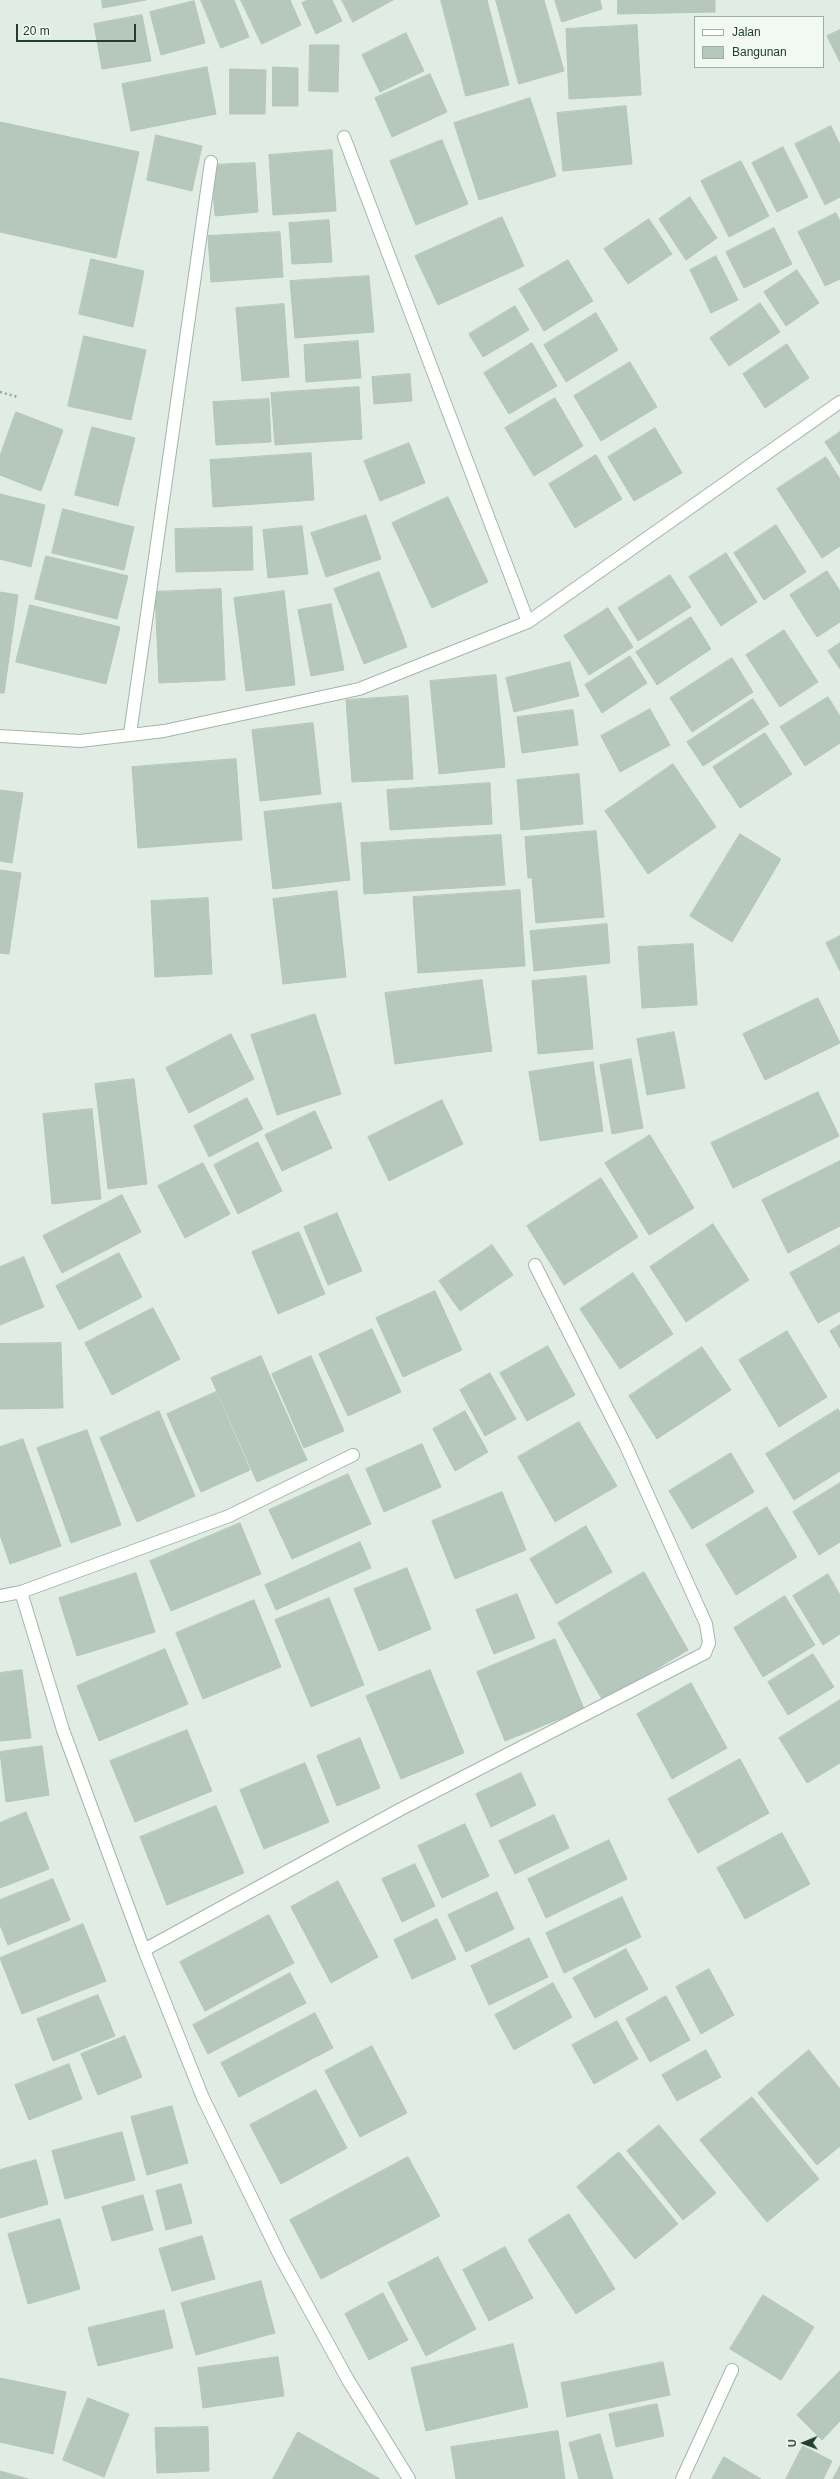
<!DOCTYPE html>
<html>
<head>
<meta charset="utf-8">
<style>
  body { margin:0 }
  #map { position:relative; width:840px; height:2479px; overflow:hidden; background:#e1ede4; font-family:Arial,sans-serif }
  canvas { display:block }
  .legend { position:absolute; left:694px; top:16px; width:130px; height:52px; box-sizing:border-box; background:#f2f9f3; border:1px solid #9eafa4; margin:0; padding:5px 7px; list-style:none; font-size:12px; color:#203f2d }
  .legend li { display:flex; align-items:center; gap:8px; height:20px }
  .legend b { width:20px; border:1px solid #9eafa4 }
  .north { position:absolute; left:784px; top:2423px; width:40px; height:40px; -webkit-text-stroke:3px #f2f9f3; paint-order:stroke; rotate:269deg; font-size:11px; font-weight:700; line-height:16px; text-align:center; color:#203f2d }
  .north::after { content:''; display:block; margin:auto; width:14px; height:18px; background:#203f2d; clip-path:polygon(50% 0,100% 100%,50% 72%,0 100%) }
  .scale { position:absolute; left:16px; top:24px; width:120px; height:18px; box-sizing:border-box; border:2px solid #203f2d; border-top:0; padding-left:5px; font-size:12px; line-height:14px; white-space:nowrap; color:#203f2d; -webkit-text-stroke:3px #f2f9f3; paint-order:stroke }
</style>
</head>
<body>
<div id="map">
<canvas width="840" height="2479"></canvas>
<ul class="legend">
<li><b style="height:5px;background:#fff"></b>Jalan</li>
<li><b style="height:11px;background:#b6c8bc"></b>Bangunan</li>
</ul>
<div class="north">U</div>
<div class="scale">20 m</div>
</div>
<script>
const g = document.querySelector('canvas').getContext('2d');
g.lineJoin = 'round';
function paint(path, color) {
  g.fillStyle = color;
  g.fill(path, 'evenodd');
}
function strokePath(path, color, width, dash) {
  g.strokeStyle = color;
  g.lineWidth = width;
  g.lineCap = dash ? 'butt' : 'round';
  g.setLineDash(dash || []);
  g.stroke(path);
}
const building = new Path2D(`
  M102 0H146L103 8Z
  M201 0H234L249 37 221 48Z
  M241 0H290L301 25 262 44Z
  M308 0H332L342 21 316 34 302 3Z
  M342 0H393L353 22Z
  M441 0H487L509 85 466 96Z
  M496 0H544L564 71 519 84Z
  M555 0H600L602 9 562 22Z
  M618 0H715V12L618 14Z
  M194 1 205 43 161 55 150 12Z
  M142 15 151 61 102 69 94 24Z
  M637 25 641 95 569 99 566 29Z
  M840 30V62L827 36Z
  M406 33 424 71 380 92 362 55Z
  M310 45H339L338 92 309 91Z
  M207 67 216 114 131 131 122 84Z
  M273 67 298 68V106H273Z
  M230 69 266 70 265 114H230Z
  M430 74 447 112 392 137 375 98Z
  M530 98 556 176 479 200 454 123Z
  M626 106 632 164 563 171 557 113Z
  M0 122 139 152 116 258 0 232Z
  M831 126 840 145V197L825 205 795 144Z
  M156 135 202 146 192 191 147 180Z
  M442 140 468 204 416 225 390 161Z
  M783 147 808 197 777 212 752 163Z
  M332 150 336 211 273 215 269 155Z
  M741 161 769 216 729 237 701 181Z
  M255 163 258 212 215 216 211 165Z
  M690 197 717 238 686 260 659 219Z
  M836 213 840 221V279L825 286 798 232Z
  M502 217 524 266 438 305 415 256Z
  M649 219 672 254 628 284 604 249Z
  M329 220 332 262 292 264 289 223Z
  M774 228 792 264 744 288 726 252Z
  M280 232 283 277 211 282 208 236Z
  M716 256 738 300 711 313 690 270Z
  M91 259 144 271 133 327 79 314Z
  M568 260 593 301 544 331 519 289Z
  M797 270 819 303 786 326 764 292Z
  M369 276 374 332 295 338 290 281Z
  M760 303 780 332 729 366 710 338Z
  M284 304 289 377 242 381 236 308Z
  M515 306 529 330 483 357 469 334Z
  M596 313 618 350 566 382 544 345Z
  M84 336 146 350 131 420 68 406Z
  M358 341 361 378 306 382 304 345Z
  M532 343 557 386 509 414 484 373Z
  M787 344 809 378 765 408 743 374Z
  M630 362 657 407 601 441 574 396Z
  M410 374 412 401 374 404 372 377Z
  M359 387 362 439 275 445 271 393Z
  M555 398 583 446 534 476 505 428Z
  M269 399 271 442 216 445 213 402Z
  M16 412 63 430 41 491 0 475V456Z
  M92 427 135 438 118 506 75 495Z
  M655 428 682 473 634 501 608 457Z
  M840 432V465L825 442Z
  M409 443 425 483 380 501 364 461Z
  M311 453 314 500 213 507 210 460Z
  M596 455 622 499 575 528 549 484Z
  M826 457 840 479V546L822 558 777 489Z
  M0 494 45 505 31 567 0 559Z
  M448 497 488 582 432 608 392 523Z
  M63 509 134 527 124 570 52 553Z
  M366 515 381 559 326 577 311 533Z
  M776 525 806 572 764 600 734 553Z
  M302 526 308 574 268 578 263 530Z
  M252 527 253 570 176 572 175 529Z
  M726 553 757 602 721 626 689 577Z
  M46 556 128 576 117 619 35 599Z
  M827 571 840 591V622L817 637 790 595Z
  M379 572 407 647 364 664 334 589Z
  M670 575 691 607 638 641 618 608Z
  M221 589 225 680 159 683 155 592Z
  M284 591 295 685 246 691 234 598Z
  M0 592 18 595 4 693H0Z
  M331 604 344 670 311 676 298 610Z
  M30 605 120 627 106 684 16 662Z
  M608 608 633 647 589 675 564 636Z
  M691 617 711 649 657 685 636 652Z
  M784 630 818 682 780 707 746 655Z
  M840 643V669L828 651Z
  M630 656 647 683 602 713 585 685Z
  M732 658 753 692 692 732 670 698Z
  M570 662 579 696 514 712 506 678Z
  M496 675 505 767 439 774 430 681Z
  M408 696 413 779 352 782 346 700Z
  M828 697 840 716V743L805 766 780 727Z
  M753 699 769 724 703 766 687 742Z
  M650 709 670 745 620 772 601 736Z
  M573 710 578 745 522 753 517 717Z
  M313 723 321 794 260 801 252 730Z
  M765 733 792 774 740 808 713 767Z
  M236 759 242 840 138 848 132 767Z
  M673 764 716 827 648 874 605 811Z
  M579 774 583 824 521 830 517 780Z
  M490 783 492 824 390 830 387 790Z
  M0 790 23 793 12 863 0 861Z
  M341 803 350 880 273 889 264 812Z
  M596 831 600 872 528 878 525 837Z
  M740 834 781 859 732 942 690 916Z
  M501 835 505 885 364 894 361 843Z
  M0 870 21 873 9 954 0 953Z
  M600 872 604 917 536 923 532 878Z
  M520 890 525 966 418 973 413 897Z
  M337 891 346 977 283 984 273 899Z
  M208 898 212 974 155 977 151 901Z
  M607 924 610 963 534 971 530 931Z
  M840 936V971L826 943Z
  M693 944 697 1005 642 1008 638 947Z
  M586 976 593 1049 538 1054 532 981Z
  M482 980 492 1051 395 1064 385 993Z
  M818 998 840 1043 765 1080 743 1034Z
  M315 1014 341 1094 277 1115 251 1035Z
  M674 1032 685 1088 647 1095 637 1039Z
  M231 1034 254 1079 189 1113 166 1068Z
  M631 1059 643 1128 612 1134 600 1065Z
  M593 1062 603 1131 540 1141 529 1072Z
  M134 1079 147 1184 108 1189 95 1084Z
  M818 1092 839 1136 733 1188 711 1143Z
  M247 1098 263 1129 209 1157 194 1126Z
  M442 1100 463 1144 389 1181 368 1137Z
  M92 1109 101 1199 52 1204 43 1114Z
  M315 1111 332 1148 282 1171 265 1135Z
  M650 1135 694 1208 649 1235 605 1163Z
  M258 1142 282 1191 238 1214 214 1165Z
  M840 1161V1226L788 1253 762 1200Z
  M203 1163 230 1214 185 1238 158 1186Z
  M601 1178 638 1237 564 1285 527 1226Z
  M122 1195 141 1232 62 1273 43 1236Z
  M337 1213 362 1271 328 1285 304 1227Z
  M713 1224 749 1280 686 1322 650 1267Z
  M299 1232 325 1294 278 1314 252 1252Z
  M492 1245 513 1275 460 1311 439 1281Z
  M840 1245V1311L818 1323 790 1273Z
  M119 1253 142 1297 79 1330 56 1286Z
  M24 1257 44 1307 0 1325V1267Z
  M633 1273 673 1334 620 1369 580 1309Z
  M435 1291 462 1350 403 1377 376 1318Z
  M153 1308 180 1359 112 1395 85 1343Z
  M840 1325V1348L830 1331Z
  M372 1329 401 1392 348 1416 319 1354Z
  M787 1331 827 1397 779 1427 739 1360Z
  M61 1343 63 1408 0 1409V1344Z
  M548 1346 575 1395 527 1421 500 1373Z
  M702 1347 731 1390 657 1439 629 1396Z
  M261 1356 307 1460 257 1482 211 1378Z
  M311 1356 344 1431 304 1448 272 1374Z
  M490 1373 516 1419 485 1436 460 1390Z
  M216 1392 250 1470 201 1492 167 1414Z
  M838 1409 840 1413V1471L794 1500 766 1454Z
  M159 1411 195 1496 137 1522 100 1438Z
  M465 1411 488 1452 455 1471 433 1429Z
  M579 1422 617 1486 555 1522 518 1457Z
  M87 1430 121 1525 71 1543 37 1448Z
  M23 1439 61 1546 10 1564 0 1535V1447Z
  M422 1444 441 1487 384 1512 366 1469Z
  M731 1453 754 1492 692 1529 669 1491Z
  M348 1474 371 1524 292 1559 269 1510Z
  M840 1483V1542L819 1555 793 1512Z
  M502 1492 526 1550 455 1579 432 1521Z
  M767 1507 797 1557 736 1595 706 1545Z
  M240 1523 261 1574 171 1611 150 1561Z
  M586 1526 612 1572 556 1604 530 1559Z
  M360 1542 371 1568 276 1610 265 1585Z
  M407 1568 431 1629 379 1651 354 1589Z
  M644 1572 688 1650 603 1701 558 1623Z
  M136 1573 155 1632 77 1656 59 1598Z
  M828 1574 840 1595V1634L823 1645 793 1596Z
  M517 1594 535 1638 494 1654 476 1610Z
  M785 1596 815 1645 763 1677 734 1628Z
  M329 1598 364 1685 311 1707 275 1620Z
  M254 1600 281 1667 203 1699 176 1633Z
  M555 1639 584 1709 505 1741 477 1672Z
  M165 1649 188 1704 99 1741 77 1686Z
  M813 1654 834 1687 788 1715 768 1682Z
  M22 1670 31 1738 0 1741V1673Z
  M430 1670 464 1753 401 1779 366 1696Z
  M691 1683 727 1748 672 1779 637 1714Z
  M840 1700V1763L807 1783 779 1738Z
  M187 1730 212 1791 135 1822 110 1761Z
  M360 1738 380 1788 337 1806 317 1756Z
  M42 1746 49 1795 6 1802 0 1752Z
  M740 1759 769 1813 698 1853 668 1799Z
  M305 1763 329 1822 264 1849 240 1790Z
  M521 1773 536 1805 491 1827 476 1794Z
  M216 1806 244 1873 167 1905 140 1837Z
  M26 1812 49 1869 0 1888V1823Z
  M554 1815 569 1848 515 1874 499 1841Z
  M465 1824 489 1876 442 1898 418 1846Z
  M782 1833 810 1884 745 1919 717 1868Z
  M609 1840 627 1879 546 1918 528 1879Z
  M415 1864 435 1906 402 1922 382 1879Z
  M53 1879 70 1920 8 1945 0 1925V1900Z
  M338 1881 378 1957 331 1983 291 1907Z
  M497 1892 514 1929 466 1952 448 1915Z
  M622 1897 641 1937 564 1973 546 1933Z
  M269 1915 294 1963 205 2011 180 1962Z
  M437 1919 456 1959 412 1979 394 1940Z
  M83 1924 106 1981 22 2014 0 1958Z
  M529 1938 548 1977 489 2005 471 1966Z
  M626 1949 648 1989 595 2018 573 1978Z
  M709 1969 734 2015 701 2034 676 1987Z
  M290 1973 306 2003 208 2054 193 2025Z
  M553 1983 572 2017 514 2050 495 2015Z
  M98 1995 115 2036 53 2061 37 2019Z
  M666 1996 690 2040 650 2062 626 2019Z
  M315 2013 333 2048 239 2097 221 2063Z
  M617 2021 638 2059 594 2084 572 2045Z
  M125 2036 142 2077 98 2095 81 2054Z
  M372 2046 407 2113 360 2137 325 2071Z
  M706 2050 721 2077 677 2101 662 2075Z
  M809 2050 840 2089V2146L817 2165 758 2093Z
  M69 2064 82 2099 29 2120 15 2085Z
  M316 2090 347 2148 281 2184 250 2125Z
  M752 2097 819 2179 767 2222 700 2140Z
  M172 2106 188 2163 147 2175 131 2117Z
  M659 2125 716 2193 683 2220 627 2151Z
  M122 2132 135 2180 65 2199 52 2151Z
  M619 2152 678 2224 635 2259 577 2187Z
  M408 2157 440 2216 321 2279 290 2220Z
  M36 2160 48 2204 0 2218V2170Z
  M181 2184 192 2223 166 2230 156 2191Z
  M143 2195 153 2230 112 2241 102 2207Z
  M569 2214 615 2289 576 2314 528 2240Z
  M60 2219 80 2289 28 2304 8 2234Z
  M202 2236 215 2279 172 2291 159 2249Z
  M505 2247 533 2298 489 2321 463 2270Z
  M438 2257 476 2329 426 2356 388 2283Z
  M261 2281 275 2333 196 2355 181 2303Z
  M383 2293 408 2340 369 2360 345 2314Z
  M763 2295 814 2327 781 2380 730 2349Z
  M164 2310 173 2348 98 2366 88 2328Z
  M513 2344 528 2407 426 2431 411 2368Z
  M278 2357 284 2396 203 2408 198 2368Z
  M663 2362 670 2395 567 2417 561 2383Z
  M840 2371V2421L822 2440 797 2415Z
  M0 2378 66 2392 53 2454 0 2442Z
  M88 2398 129 2414 104 2477 63 2460Z
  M657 2404 664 2436 616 2447 609 2414Z
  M208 2427 209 2471 157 2473 155 2428Z
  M558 2431 565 2479H456L451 2447Z
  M298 2432 380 2479H273Z
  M600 2434 613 2479H579L569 2443Z
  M803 2446 832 2461 823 2479H786Z
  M724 2457 761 2479H712Z
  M840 2466V2479H833Z
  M0 2471 28 2479H0Z`);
paint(building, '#b6c8bc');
strokePath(building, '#b3c7b9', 1);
const minor = new Path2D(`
  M344 137 528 622
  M130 734 211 162
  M0 736 80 741 164 731 359 689 528 622 840 402
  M21 1592 63 1730 144 1950 203 2098 280 2256 348 2380 409 2479
  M0 1596 21 1592 229 1516 353 1455
  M144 1950 401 1809 705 1653 709 1643 706 1624 625 1444 535 1265
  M682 2479 732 2370`);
strokePath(minor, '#a3b5a9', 14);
strokePath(new Path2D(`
  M0 392 18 397`), '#7fb393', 2.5, [2, 3]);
strokePath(minor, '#fff', 12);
</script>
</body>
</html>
